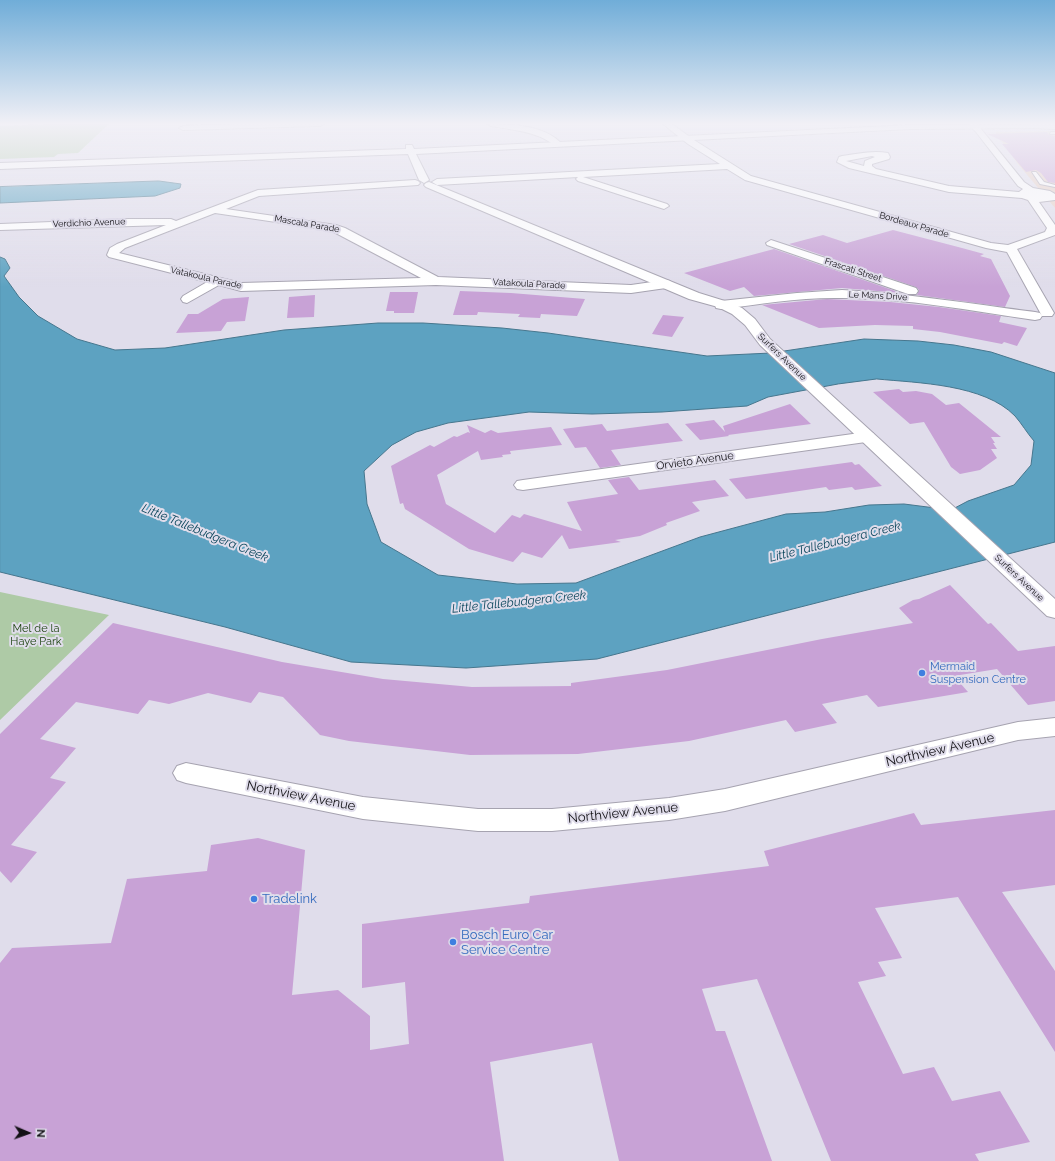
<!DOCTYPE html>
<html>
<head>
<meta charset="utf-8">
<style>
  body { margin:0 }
  #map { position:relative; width:1055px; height:1161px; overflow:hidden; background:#e0ddeb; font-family:Raleway,sans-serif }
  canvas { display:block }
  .north { position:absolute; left:8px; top:1113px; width:40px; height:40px; -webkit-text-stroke:3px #e0ddeb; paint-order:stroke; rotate:92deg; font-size:11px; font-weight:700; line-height:16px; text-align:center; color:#121115 }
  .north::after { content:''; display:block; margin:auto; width:14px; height:18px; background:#121115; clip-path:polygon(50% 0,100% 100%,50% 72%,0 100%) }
</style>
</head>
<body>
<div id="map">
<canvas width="1055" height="1161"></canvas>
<div class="north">N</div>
</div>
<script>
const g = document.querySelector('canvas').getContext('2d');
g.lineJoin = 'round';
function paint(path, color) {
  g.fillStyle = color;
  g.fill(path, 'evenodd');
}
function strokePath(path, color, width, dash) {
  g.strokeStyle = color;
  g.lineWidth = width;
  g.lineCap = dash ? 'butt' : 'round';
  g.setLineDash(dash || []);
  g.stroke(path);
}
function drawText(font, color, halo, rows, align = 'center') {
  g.font = font + ' Raleway,sans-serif';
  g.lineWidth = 4;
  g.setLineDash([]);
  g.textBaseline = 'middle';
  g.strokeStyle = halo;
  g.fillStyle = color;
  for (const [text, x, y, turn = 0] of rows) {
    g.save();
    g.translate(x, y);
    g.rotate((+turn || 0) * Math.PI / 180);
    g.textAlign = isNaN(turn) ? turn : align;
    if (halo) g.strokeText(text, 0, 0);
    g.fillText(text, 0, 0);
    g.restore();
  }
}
paint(new Path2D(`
  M1055 131V208L1018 164 995 132Z`), '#e7d0c5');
paint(new Path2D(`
  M51 124H109L78 153 58 154 54 157 0 159V126Z
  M0 592 109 615 0 720Z`), '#aecaa6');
const water = new Path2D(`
  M159 181 181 184 180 188 155 196 0 203V187Z
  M0 257 5 259 10 268 4 276 19 297 38 316 77 339 115 350 165 348 284 330 378 323H423L502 328 548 333 707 356 771 353 864 339 918 341 954 345 991 352 1055 373V542L597 659 466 668 351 662 225 627 0 572ZM877 379C918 383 984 384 1015 416 1022 424 1027 433 1034 441L1031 465 1014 485 968 501 951 510 904 504 869 505 825 512 786 514 700 537 576 583 517 584 438 575 381 542 367 504 364 471 392 445 416 432 448 423 529 412 592 414 662 412 747 406 768 397 838 384Z`);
paint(water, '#5da2c1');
strokePath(water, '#46768d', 1);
paint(new Path2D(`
  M1047 132 1049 135 1055 136V183L1048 182 1041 173 1036 170 1026 172 1002 144H1009L987 134Z
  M893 230 962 248 984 254 980 256 991 259 1010 296 1005 307 917 295 919 290 916 287 789 244 823 235 847 243Z
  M774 249 901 293 842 288 754 296 744 287 730 291 684 273Z
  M460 291 511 293 585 299 577 316 541 314 540 318 518 317 520 314 478 312 477 315H453Z
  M390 292H418L414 313H394V311H386Z
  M315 295 314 317 287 318 289 297Z
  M249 297 245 321 227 322 221 331 176 333 188 314H198L223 299Z
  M827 299 890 302 939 307 1001 316 999 322 1027 328 1017 346 1004 342 1002 344 940 332 913 329V326L875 325 819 328 762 305Z
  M663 315 684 317 672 337 652 334Z
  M899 389 903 392 916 391 932 394 946 405 959 403 1001 437H991L995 443H993L997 449H991L997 458 980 470 960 474 951 467 924 422 910 424 873 392Z
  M790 404 811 424 728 435 729 436 700 440 685 424 714 420 725 432 723 426Z
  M668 423 683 441 611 450 621 465 600 468 586 447 575 448 563 429 602 424 607 431Z
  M467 425 485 433 491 430 498 433 551 427 562 445 510 451 511 454 502 455 503 457 481 460 478 451 437 475 446 504 495 533 512 515 520 518 524 514 582 531 567 502 618 494 608 480 629 477 639 490 715 480 729 496 692 502 700 511 666 523 667 525 640 536 615 540 621 542 569 549 562 535 542 558 522 552 513 562 469 549 405 509 403 503 400 504 391 466 430 445 434 447 454 436 457 437 468 432 470 433Z
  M852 462 855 465 859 464 882 486 855 490 852 487 829 490 826 487 746 499 729 479Z
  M950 585 988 624 991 623 1018 651 1055 646V701L1028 705 997 669 954 676 968 692 878 707 867 695 822 704 837 723 795 732 786 720 689 741 578 754 470 755 349 741 320 735 283 697 259 692 251 703 208 693 169 704 149 700 138 714 76 702 40 739 76 748 50 778 66 782 11 845 37 852 11 883 0 871V734L113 623 282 662 383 679 472 687 571 686V683L667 670 822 639 913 623 899 608 913 600 919 599Z
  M1055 810V885L1002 892 1055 971V1052L958 897 875 908 902 958 878 962 886 976 858 982 903 1074 934 1067 952 1101 1000 1091 1030 1142 975 1154 979 1161H831L757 979 702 989 716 1031H725L772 1161H619L592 1043 490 1062 504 1161H0V963L12 948 111 943 127 879 207 871 211 845 258 838 305 850 292 995 338 990 370 1016V1050L409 1044 405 982 362 988V924L529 903 530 896 769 866 764 851 914 813 921 825Z`), '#c8a2d6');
const lane = new Path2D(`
  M1051 132H1055V134H1050Z
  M1032 172H1036L1044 182 1055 185V187L1040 184Z`);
const street = new Path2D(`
  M235 124H324L320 126 183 130 179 128 183 126Z
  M487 124C511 124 545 125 562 144L558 146C551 144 545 138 538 136 523 130 507 129 491 126Z
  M663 124H672L694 140 751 176 991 243 1008 245 1045 232 1047 228 1028 200 1022 198 949 192 849 168 837 162 839 157 842 156C857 154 873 150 888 153L890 157 889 159 872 164V166L876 169 949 186 1019 192 1023 189 1018 186 976 132 968 124H977L1024 182 1033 188 1050 191 1055 194V200L1039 202 1055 225V235L1017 249 1054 313 1052 316H1042L1007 252 986 248 745 180 727 169 583 177 667 204 669 206 664 209 578 181 576 179 578 177 437 185 432 182 437 179 720 164 688 144ZM872 156 875 157 865 161 864 166 846 161Z
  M415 180 418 181 420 183 418 185 259 196 226 209 336 225 345 228 438 277 631 285 666 280 670 281 672 284 670 287 666 288 631 293 436 285 241 291 219 285 187 303 183 302 181 299 183 296 207 282 109 257 107 255 110 248 117 244 166 225 0 230V224L129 219H171L176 221 258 190ZM215 213 330 230 421 278 241 283 119 253 125 248Z
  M771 240 916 288 918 291 916 294H908L767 245 766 243Z
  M842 290C907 293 971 304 1035 312L1040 313 1042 316 1040 319 1035 320C971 311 907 298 842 298 802 297 761 304 721 309L716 308 715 305 716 302 721 301 797 293Z
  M867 432 873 433 875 437 873 441 523 490 517 489 514 485 517 481 523 480Z
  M1055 718V736L1018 740 725 811 669 820 552 831H478L363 819 186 783 177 780 173 773 177 766 186 763 363 797 478 809H552L669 798 725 789 1018 722Z`);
const secondary = new Path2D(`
  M1055 124V128L911 129 416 154 429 180 424 183 419 180 408 154 0 169V163L406 149V145H412L414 149 911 125Z
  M429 182 699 293 728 302 742 308 755 319 770 339 1055 599V618L1047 616 760 345 745 325 732 314 718 307 689 299 426 187 424 185 426 183Z`);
const primary = new Path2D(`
  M1031 124 1055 125V129L1034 128 1030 126Z`);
strokePath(lane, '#a6a3b0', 2);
strokePath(street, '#a6a3b0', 2);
strokePath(secondary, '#a6a3b0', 2);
strokePath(primary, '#a6a3b0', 2);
paint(lane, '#fff');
paint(street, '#fff');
paint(secondary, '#fff');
paint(primary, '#fff');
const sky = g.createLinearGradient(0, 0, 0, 287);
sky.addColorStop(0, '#70add8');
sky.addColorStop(0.43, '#f1f0f6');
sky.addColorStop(1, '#f1f0f600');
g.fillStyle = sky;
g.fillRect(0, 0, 1055, 287);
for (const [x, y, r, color] of [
  [922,673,4,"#3f7fe0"],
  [254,899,4,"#3f7fe0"],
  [453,942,4,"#3f7fe0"]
]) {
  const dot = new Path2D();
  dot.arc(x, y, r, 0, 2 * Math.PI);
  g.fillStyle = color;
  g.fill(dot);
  strokePath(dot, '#e0ddeb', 1.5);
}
drawText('9px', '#121115', '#e0ddeb', [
  ["Verdichio Avenue",89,223,-2],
  ["Mascala Parade",307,224,10],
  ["Bordeaux Parade",914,225,16],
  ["Frascati Street",853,270,18],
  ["Vatakoula Parade",206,278,13],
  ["Vatakoula Parade",529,284,3],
  ["Le Mans Drive",878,296,3],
  ["Surfers Avenue",782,357,44],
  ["Surfers Avenue",1019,578,43]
]);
drawText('11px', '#121115', '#e0ddeb', [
  ["Orvieto Avenue",695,461,-8]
]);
drawText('11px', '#1b420e', '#e0ddeb', [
  ["Mel de la",36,629],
  ["Haye Park",36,642]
]);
drawText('11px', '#366cbe', '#e0ddeb', [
  ["Mermaid",930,667],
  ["Suspension Centre",930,680]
], 'left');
drawText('italic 12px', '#003f55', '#e0ddeb', [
  ["Little Tallebudgera Creek",205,533,22],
  ["Little Tallebudgera Creek",835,542,-14],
  ["Little Tallebudgera Creek",519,602,-6]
]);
drawText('13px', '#121115', '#e0ddeb', [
  ["Northview Avenue",940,750,-13],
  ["Northview Avenue",301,796,11],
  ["Northview Avenue",623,813,-6]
]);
drawText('13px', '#366cbe', '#e0ddeb', [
  ["Tradelink",262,899],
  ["Bosch Euro Car",461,935],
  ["Service Centre",461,950]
], 'left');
</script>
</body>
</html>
